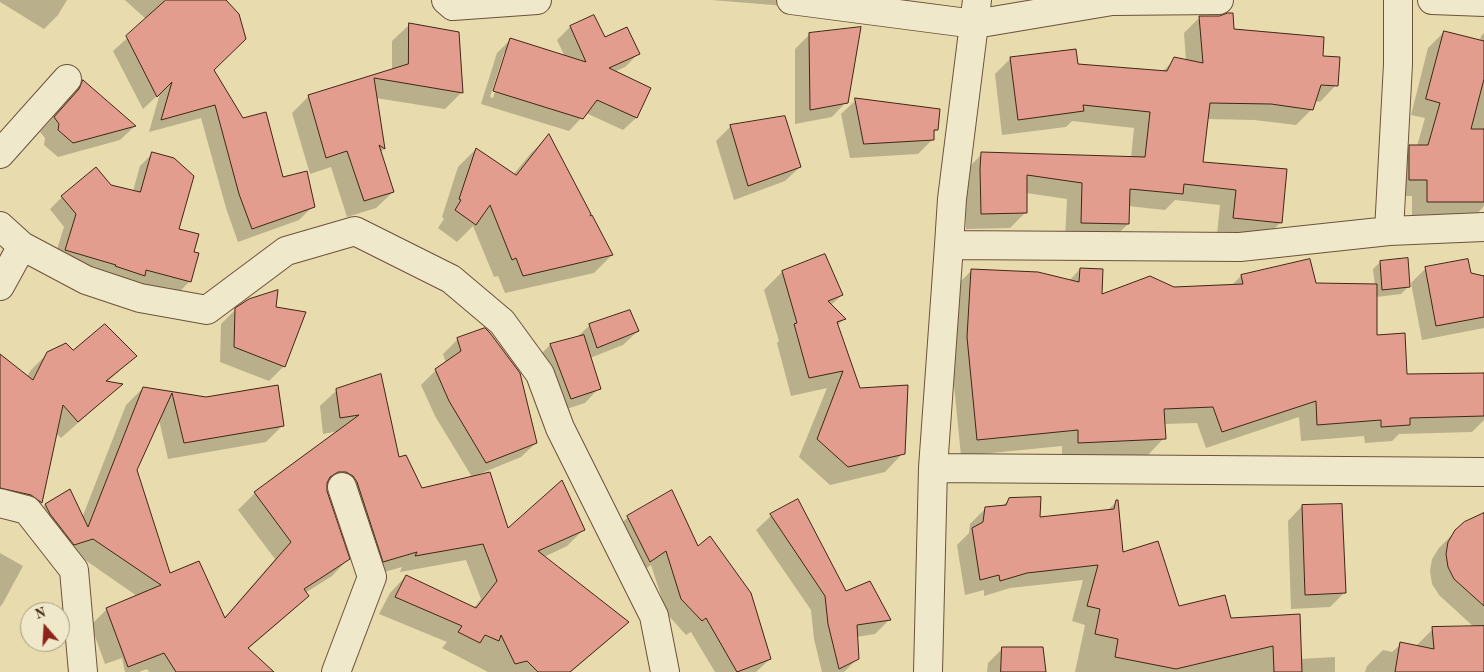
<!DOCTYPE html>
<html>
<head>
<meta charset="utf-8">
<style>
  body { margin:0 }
  #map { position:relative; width:1484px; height:672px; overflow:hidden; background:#e8dbad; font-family:"Old Standard TT",serif }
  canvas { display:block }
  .north { position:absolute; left:20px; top:602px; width:50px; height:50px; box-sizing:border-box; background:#f0e8ca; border:1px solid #aa9a82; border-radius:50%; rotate:341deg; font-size:14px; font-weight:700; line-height:20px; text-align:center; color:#412615 }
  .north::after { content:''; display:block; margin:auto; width:18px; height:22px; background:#8f2418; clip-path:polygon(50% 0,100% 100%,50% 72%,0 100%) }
</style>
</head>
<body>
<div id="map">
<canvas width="1484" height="672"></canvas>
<div class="north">N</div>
</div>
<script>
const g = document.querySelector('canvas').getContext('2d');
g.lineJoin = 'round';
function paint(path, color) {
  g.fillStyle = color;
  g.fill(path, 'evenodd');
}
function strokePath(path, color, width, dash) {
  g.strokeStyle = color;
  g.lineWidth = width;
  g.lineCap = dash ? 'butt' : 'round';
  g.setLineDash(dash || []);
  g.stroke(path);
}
paint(new Path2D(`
  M0 0H67L58 15 44 29 0 2Z
  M125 0H224L212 70 242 120 282 178 313 206 299 220 238 242 226 208 201 118 149 132 160 93 143 109 113 51 147 20Z
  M711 0H819L811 8Z
  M593 16 604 39 638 54 625 67 614 72 650 89 636 118 623 130 586 113 569 131 481 104 497 53 510 40 565 57 557 40 570 27ZM504 53H506L493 98 490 97Z
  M1200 17 1233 31 1321 57 1336 85 1320 102 1315 101 1312 109 1296 125 1254 120 1207 119 1202 163 1281 222 1265 238 1217 234 1220 205 1175 200 1165 210 1128 206V224L1112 240 1065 238 1067 199 1026 193V212L1010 228 966 229 965 186 966 170 982 154 1131 158 1134 128 1072 121 1066 127 1002 135 995 74 1011 58 1077 65 1162 72 1175 59 1186 61 1184 33Z
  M409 25 461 93 445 109 376 98 384 149 380 153 393 192 376 208 347 217 331 167 310 174 292 113 309 96 392 70V41Z
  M1444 32 1480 41 1481 36 1484 33V206L1473 218 1412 217V196H1394V162L1410 146H1417L1425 118 1411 115 1428 48Z
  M810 34 846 102 832 117 795 124V49Z
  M82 82 135 126 120 140 58 157 44 145 45 138 40 132 64 105 68 97Z
  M856 100 937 129 933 134V139L918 154 850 158 841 114Z
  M731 126 800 167 785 181 734 200 716 141Z
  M548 136 587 220 612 255 594 273 505 293 498 276 494 277 473 226 457 242 438 228 444 219 442 217 458 167 476 149 513 175 531 153Z
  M152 154 177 230 193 253 190 281 177 294 53 262 64 227 50 209 62 197 110 186 133 191 140 166Z
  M1380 262 1408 287 1401 294 1376 297 1345 376 1484 374V420L1472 432 1399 434 1392 441 1365 443 1364 436 1301 441 1299 417 1206 448 1197 423 1164 424V438L1148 455 1062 459V446L961 456 951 354 955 287 972 270 1069 281 1080 269 1100 295 1174 288 1232 285 1241 276 1315 285 1375 286 1373 269Z
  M1426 268 1470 275H1484V328L1422 340 1411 283Z
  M782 272 842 295 831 305 844 319 837 326 859 389 903 453 885 472 830 485 799 457 827 388 791 396 777 343 779 341 764 290Z
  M274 308 284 366 269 381 220 362 221 324 236 309Z
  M590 325 638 331 623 345 590 358 599 388 585 403 557 412 536 359 550 345 576 338Z
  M458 339 536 443 521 457 477 475V476L508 530 584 529 567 546 544 557 627 622 611 638 571 672H488L442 648 447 642 379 614 390 593 406 576 474 608 481 599 466 560 400 572 402 567 367 577 336 491 328 488H326L348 559 332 576 305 593 308 596 291 612 247 650 272 672H149L147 669 139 672H125L122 658 105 664 91 625 107 609 137 596 29 521 45 505 69 491 82 518 126 405 143 388 206 399 282 426 266 442 168 459 159 420 136 470 169 575 224 618 275 559 238 510 255 493 339 431 323 434 320 406 337 390 398 459 422 489 472 477 435 416 421 385 436 370 446 363 443 354Z
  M73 351 136 356 107 382 120 384 104 400 61 438 56 433 41 503 24 519 0 508V355L27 377 31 370 48 353Z
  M671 491 697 548 770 659 756 672H715L691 632 686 635 667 614 651 565 635 576 613 532 628 517Z
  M1010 499 1038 518 1107 511 1117 501 1122 554 1178 608 1230 619 1300 659 1335 657V672H1075L1085 625 1072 621 1083 580 1010 588 984 596V590L965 595 957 545 969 533 970 524 986 508 1001 507Z
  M797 501 845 593 889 620 875 634 856 637 858 658 844 672H822L814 639 811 610 756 530 771 516Z
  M1302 506 1344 593 1330 607 1291 609 1288 521Z
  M1484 517V672H1365L1367 666 1383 650 1392 652 1401 644 1417 647V645L1433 629 1474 627 1439 595 1432 584 1430 571 1432 559 1439 548 1456 531Z
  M0 553 23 566 3 603 0 607Z
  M1002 649 1044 672H987L988 663Z`), '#0003');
const building = new Path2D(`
  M166 0H226L239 14 246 39 214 70 243 118 266 112 283 177 307 171 315 207 252 229 239 194 215 105 161 120 172 82 157 97 126 36Z
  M1228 13H1233L1234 29 1324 37 1323 56 1340 57 1338 86 1321 85 1313 110 1271 104 1210 103 1203 162 1287 169 1282 223 1233 218 1236 190 1184 184 1183 194 1130 189 1129 224 1081 223 1082 183 1027 175V213L981 214 980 169 981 152 1145 157 1150 112 1083 105 1084 111 1018 120 1010 57 1076 49 1078 64 1167 71 1174 57 1203 63 1199 16H1219Z
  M594 15 605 37 627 27 640 54 609 68 651 88 637 118 597 100 583 119 493 91 510 38 586 62 570 26Z
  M409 23 459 32 463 93 374 78 385 149 379 145 394 192 364 201 347 151 326 158 308 95 408 64Z
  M861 27 848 103 810 110 809 33Z
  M1444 31 1484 41V79L1471 129H1484V202H1427V180H1409V145H1428L1440 103 1426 99Z
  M83 80 136 126 73 143 58 130 59 124 54 117 79 89Z
  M855 98 940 109 938 130H934V140L864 144Z
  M785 116 801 167 748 186 730 125Z
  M549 134 591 214 590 216 592 215 613 255 523 276 516 258 512 260 490 205 476 225 455 210 461 200 459 199 476 148 516 175Z
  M152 152 174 158 194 176 179 229 199 234 194 252 199 253 191 282 146 270 145 276 115 266 116 265 65 250 76 214 61 196 96 167 111 185 140 192Z
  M825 254 843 295 828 301 846 319 837 322 860 388 908 385 905 454 848 467 817 439 843 371 809 378 794 324 797 323 782 271Z
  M1408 258 1410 287 1382 290 1380 261Z
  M1310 259 1316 283 1377 284V335L1405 333 1407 374 1484 373V416L1410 418V425L1381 427V420L1317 425 1316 401 1222 432 1213 407 1164 409 1166 439 1078 443V430L977 440 967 337 971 269 1038 272 1079 282 1080 268 1103 269 1102 294 1150 276 1174 287 1243 284 1241 275Z
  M1468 259 1471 273 1484 276V317L1436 326 1425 267Z
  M278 290 276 307 306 312 285 367 234 347 235 308 249 299Z
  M630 310 639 331 597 348 589 324Z
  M105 324 137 356 106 381 123 384 78 422 63 405 42 503 31 495 0 488V354L33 380 47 352 66 343 73 350Z
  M485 328 490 333 520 373 537 443 486 463 449 401 435 369 461 351 457 338Z
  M584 335 601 389 571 399 550 344Z
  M381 374 399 457 406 455 422 488 490 472 508 528 562 480 585 530 538 551 629 622 570 672H538L527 661 515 664 501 635 499 641 485 635 480 643 458 632 462 626 395 597 406 575 476 608 497 581 483 544 415 556 417 552 383 562 357 482 353 476 346 472H338L330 477 327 483V491L350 559 304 589 309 596 248 648 274 672H176L164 653 128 667 106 608 161 585 93 539 74 545 50 514 45 504 70 489 88 527 143 387 206 397 278 385 284 426 184 443 172 393 137 470 170 573 199 561 225 618 291 542 254 492 359 415 340 418 336 389Z
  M672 490 698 546 710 536 751 593 771 659 737 672 706 618 702 621 681 599 666 551 650 562 627 516Z
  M1041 497 1040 517 1114 509 1116 500H1118L1123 552 1158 541 1179 606 1225 595 1231 618 1300 614 1302 672H1274L1273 646 1176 669 1115 657 1118 639 1095 634 1100 609 1087 606 1098 565 1027 573 1000 581 999 575 980 580 972 528 983 522 985 507 1006 505 1009 498Z
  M798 499 846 591 870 581 891 620 857 625 859 659 839 669 828 624 825 596 770 514Z
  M1342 504 1346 593 1305 595 1302 505Z
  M1484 513V606L1454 579 1448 567 1446 554 1448 542 1455 530 1464 522Z
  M1484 626V672H1395L1400 642 1434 649 1432 627Z
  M1002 647H1043L1046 672H1001Z`);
paint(building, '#e39d8e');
strokePath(building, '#412615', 1);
const minor = new Path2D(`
  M446 0 453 6 537 0
  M791 0 975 24 1112 1 1219 0
  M1432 0 1484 2
  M0 154 67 79
  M0 226 22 246 86 280 140 298 207 310 286 251 355 231 451 279 502 322 540 374 560 428 654 616 665 672
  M1389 231 1484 227
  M949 245 1240 247 1389 231 1398 64V0
  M0 286 22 246
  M933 468 1484 472
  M0 503 27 510 74 570 83 672
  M336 672 372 577 342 487
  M928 672 933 468 949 245 952 199 977 0`);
strokePath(minor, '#6b533b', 30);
strokePath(minor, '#f0e8ca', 28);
</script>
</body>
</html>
